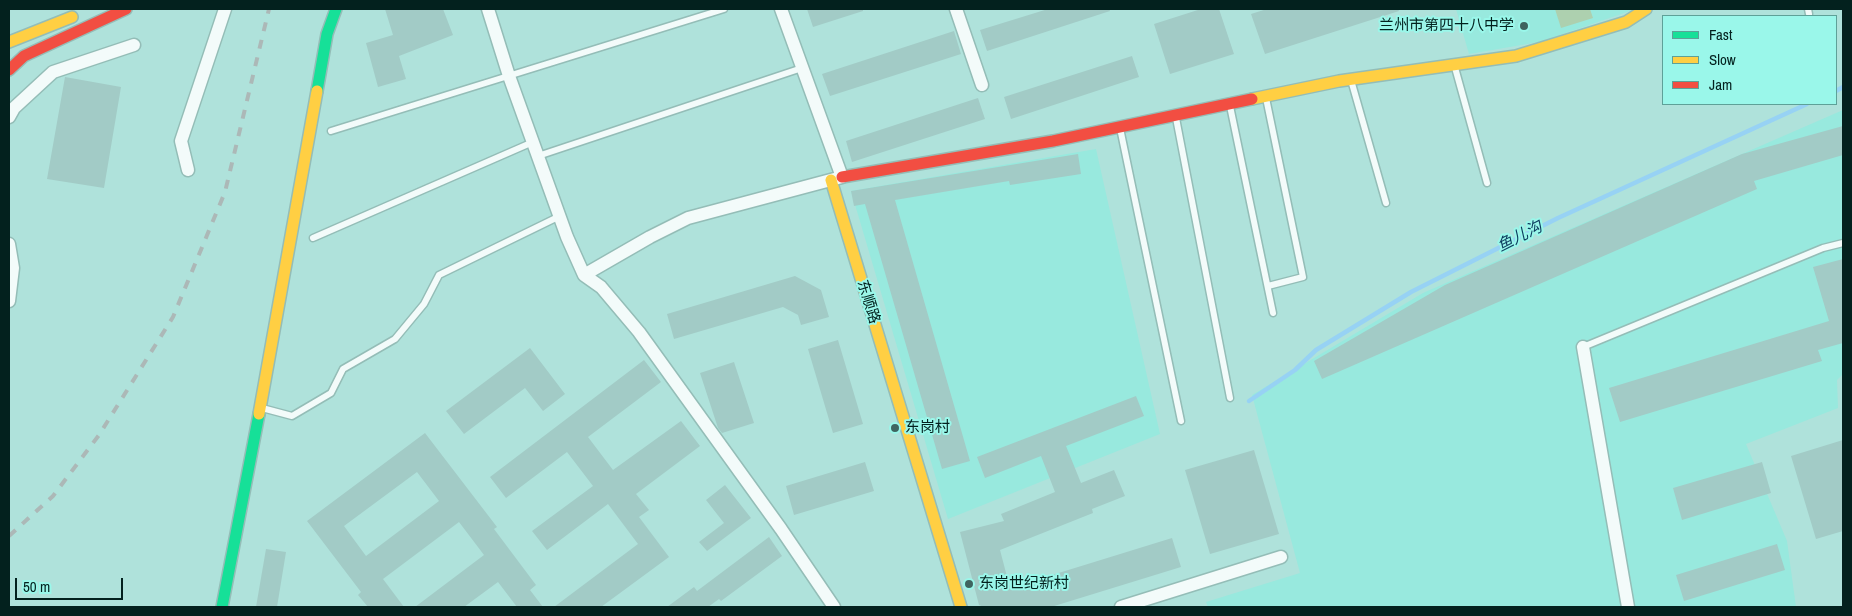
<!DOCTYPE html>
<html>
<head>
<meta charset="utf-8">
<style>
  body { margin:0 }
  #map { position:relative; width:1852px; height:616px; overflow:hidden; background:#afe2db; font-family:"Archivo Narrow",sans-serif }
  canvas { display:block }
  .frame { position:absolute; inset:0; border:10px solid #03211e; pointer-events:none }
  .legend { position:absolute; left:1662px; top:15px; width:175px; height:90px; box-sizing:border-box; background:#9af7ea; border:1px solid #5ea198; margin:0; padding:6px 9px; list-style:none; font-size:15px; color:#03211e }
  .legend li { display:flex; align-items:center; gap:10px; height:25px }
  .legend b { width:25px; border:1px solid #5ea198 }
  .scale { position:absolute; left:15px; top:578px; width:108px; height:22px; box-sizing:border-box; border:2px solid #03211e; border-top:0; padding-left:6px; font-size:15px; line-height:18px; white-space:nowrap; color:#03211e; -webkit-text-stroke:4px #9af7ea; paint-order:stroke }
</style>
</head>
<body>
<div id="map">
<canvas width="1852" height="616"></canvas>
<div class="frame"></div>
<ul class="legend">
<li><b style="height:6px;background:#16e098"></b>Fast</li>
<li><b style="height:6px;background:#ffcf43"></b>Slow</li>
<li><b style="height:6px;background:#f24e42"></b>Jam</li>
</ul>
<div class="scale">50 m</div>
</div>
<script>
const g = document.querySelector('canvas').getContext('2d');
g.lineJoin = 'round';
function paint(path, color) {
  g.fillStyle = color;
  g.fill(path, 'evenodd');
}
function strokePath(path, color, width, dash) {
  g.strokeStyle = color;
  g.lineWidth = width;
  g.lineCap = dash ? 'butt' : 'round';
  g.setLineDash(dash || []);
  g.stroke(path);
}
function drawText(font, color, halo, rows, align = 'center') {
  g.font = font + ' "Archivo Narrow","Noto Sans SC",sans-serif';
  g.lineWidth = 4;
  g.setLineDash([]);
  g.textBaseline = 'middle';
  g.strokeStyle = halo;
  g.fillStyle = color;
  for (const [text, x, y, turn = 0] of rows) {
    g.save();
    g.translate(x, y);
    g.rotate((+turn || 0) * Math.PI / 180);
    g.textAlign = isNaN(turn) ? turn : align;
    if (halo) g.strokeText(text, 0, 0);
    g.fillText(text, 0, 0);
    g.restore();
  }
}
paint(new Path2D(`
  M1456 9H1636L1539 42 1469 54Z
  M1843 110V374L1837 380 1838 408 1746 444 1787 541 1796 607H1208L1206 602 1300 573 1252 395 1423 293Z
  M1096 149 1160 434 948 519 851 191Z`), '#98e9de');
paint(new Path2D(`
  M1555 9H1590L1593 18 1561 28Z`), '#add0af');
strokePath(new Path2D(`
  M1836 91 1843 87
  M1249 401 1295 370 1316 350 1411 292 1558 218 1807 104`), '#97d2f4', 4.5);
paint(new Path2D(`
  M385 9H443L453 35 399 56 406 79 378 87 366 43 393 35Z
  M807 9H863V11L813 27Z
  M1048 9H1109L1110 11 987 51 980 30Z
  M1201 9H1219L1234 54 1170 74 1154 24Z
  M1267 9H1398L1399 11 1265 54 1251 14Z
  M954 31 961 54 830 96 822 74Z
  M1132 56 1139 77 1011 119 1004 97Z
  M65 77 121 87 104 188 47 179Z
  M978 98 985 119 852 162 846 141Z
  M1843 126V155L1754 181 1757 189 1322 379 1314 361 1445 285 1742 154Z
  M1078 154 1081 174 1010 185 1009 181 895 200 970 461 942 469 865 204 854 206 851 191Z
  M1843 259V343L1818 350 1822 361 1620 422 1609 388 1829 321 1813 267Z
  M795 276 821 290 829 317 801 325 798 315 783 307 674 339 667 314Z
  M838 340 863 424 833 433 808 349Z
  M530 348 565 394 543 411 525 388 464 434 446 411Z
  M644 360 661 382 588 437 613 470 681 421 700 446 636 494 649 510 639 517 669 557 601 607H554L638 544 608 504 547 550 532 531 593 486 567 452 506 498 490 477Z
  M734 362 754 423 722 433 718 428 700 373Z
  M1136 396 1144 416 1066 446 1081 483 1114 470 1125 496 1092 509 1093 513 1000 550 1010 588 1172 538 1181 567 1051 607H984L979 605 960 532 1004 521 1001 514 1055 492 1041 456 985 478 977 457Z
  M425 433 497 527 494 529 536 585 530 590 543 607H517L498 582 464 607H415L484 555 459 522 383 579 404 607H368L358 595 361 592 307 521ZM417 472 439 501 366 556 344 526Z
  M1843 440V531L1816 539 1791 456Z
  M1254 450 1279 534 1210 554 1185 470Z
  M865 462 874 491 794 515 786 486Z
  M1762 462 1771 493 1682 520 1673 488Z
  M725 485 751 518 707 551 699 542 724 523 706 500Z
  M769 537 782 556 721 601 719 599 708 607H667L694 587 697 591Z
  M1777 544 1785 570 1684 601 1676 575Z
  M266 549 286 552 277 607H256Z`), '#a2cbc6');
const lane = new Path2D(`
  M1808 9 1809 14
  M1454 64 1487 183
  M1351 80 1386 203
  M1266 98 1303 277 1268 286
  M1230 106 1273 313
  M1176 118 1230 398
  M1120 128 1181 421
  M331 131 724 9
  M538 156 802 68
  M313 238 533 142
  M1583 347 1823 248 1843 243
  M262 408 292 416 331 393 343 369 395 339 424 304 439 275 560 216`);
const street = new Path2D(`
  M488 9 509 76 567 237 584 275 601 287 639 332 781 529 834 607
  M956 9 982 85
  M9 117 14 108 53 72 134 45
  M188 170 181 141 225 9
  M9 244 13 268 9 301
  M584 275 650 237 688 218 842 177 781 9
  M1583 347 1628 607
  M1121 607 1281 557`);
const fast = new Path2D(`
  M317 91 327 34 336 9
  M222 607 259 414`);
const slow = new Path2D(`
  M9 42 72 17
  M1252 99 1339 81 1516 56 1626 22 1646 9
  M831 180 961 607
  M259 414 317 91`);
const jam = new Path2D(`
  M9 70 24 56 126 9
  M842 177 1053 141 1252 99`);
strokePath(lane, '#94bdb7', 9);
strokePath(street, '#94bdb7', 15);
strokePath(fast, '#94bdb7', 14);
strokePath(slow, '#94bdb7', 14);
strokePath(jam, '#94bdb7', 14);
strokePath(lane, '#f3fbfa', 6);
strokePath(street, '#f3fbfa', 12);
strokePath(fast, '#16e098', 11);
strokePath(slow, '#ffcf43', 11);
strokePath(jam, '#f24e42', 11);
strokePath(new Path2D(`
  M9 536 53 496 99 435 173 317 225 192 269 9`), '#acb8b7', 4, [9, 9]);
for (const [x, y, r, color] of [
  [1524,26,5,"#3f6560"],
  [895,428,5,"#3f6560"],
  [969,584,5,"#3f6560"]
]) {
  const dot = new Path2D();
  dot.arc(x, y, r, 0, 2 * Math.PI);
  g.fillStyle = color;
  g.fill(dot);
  strokePath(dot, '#9af7ea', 2);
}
drawText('15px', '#03211e', '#9af7ea', [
  ["兰州市第四十八中学",1514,26,"right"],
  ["东岗村",905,428],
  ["东岗世纪新村",979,584]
], 'left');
drawText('15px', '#03211e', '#9af7ea', [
  ["东顺路",868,302,73]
]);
drawText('italic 16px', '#0b3a5c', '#9af7ea', [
  ["鱼儿沟",1520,237,-27]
]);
</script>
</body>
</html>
